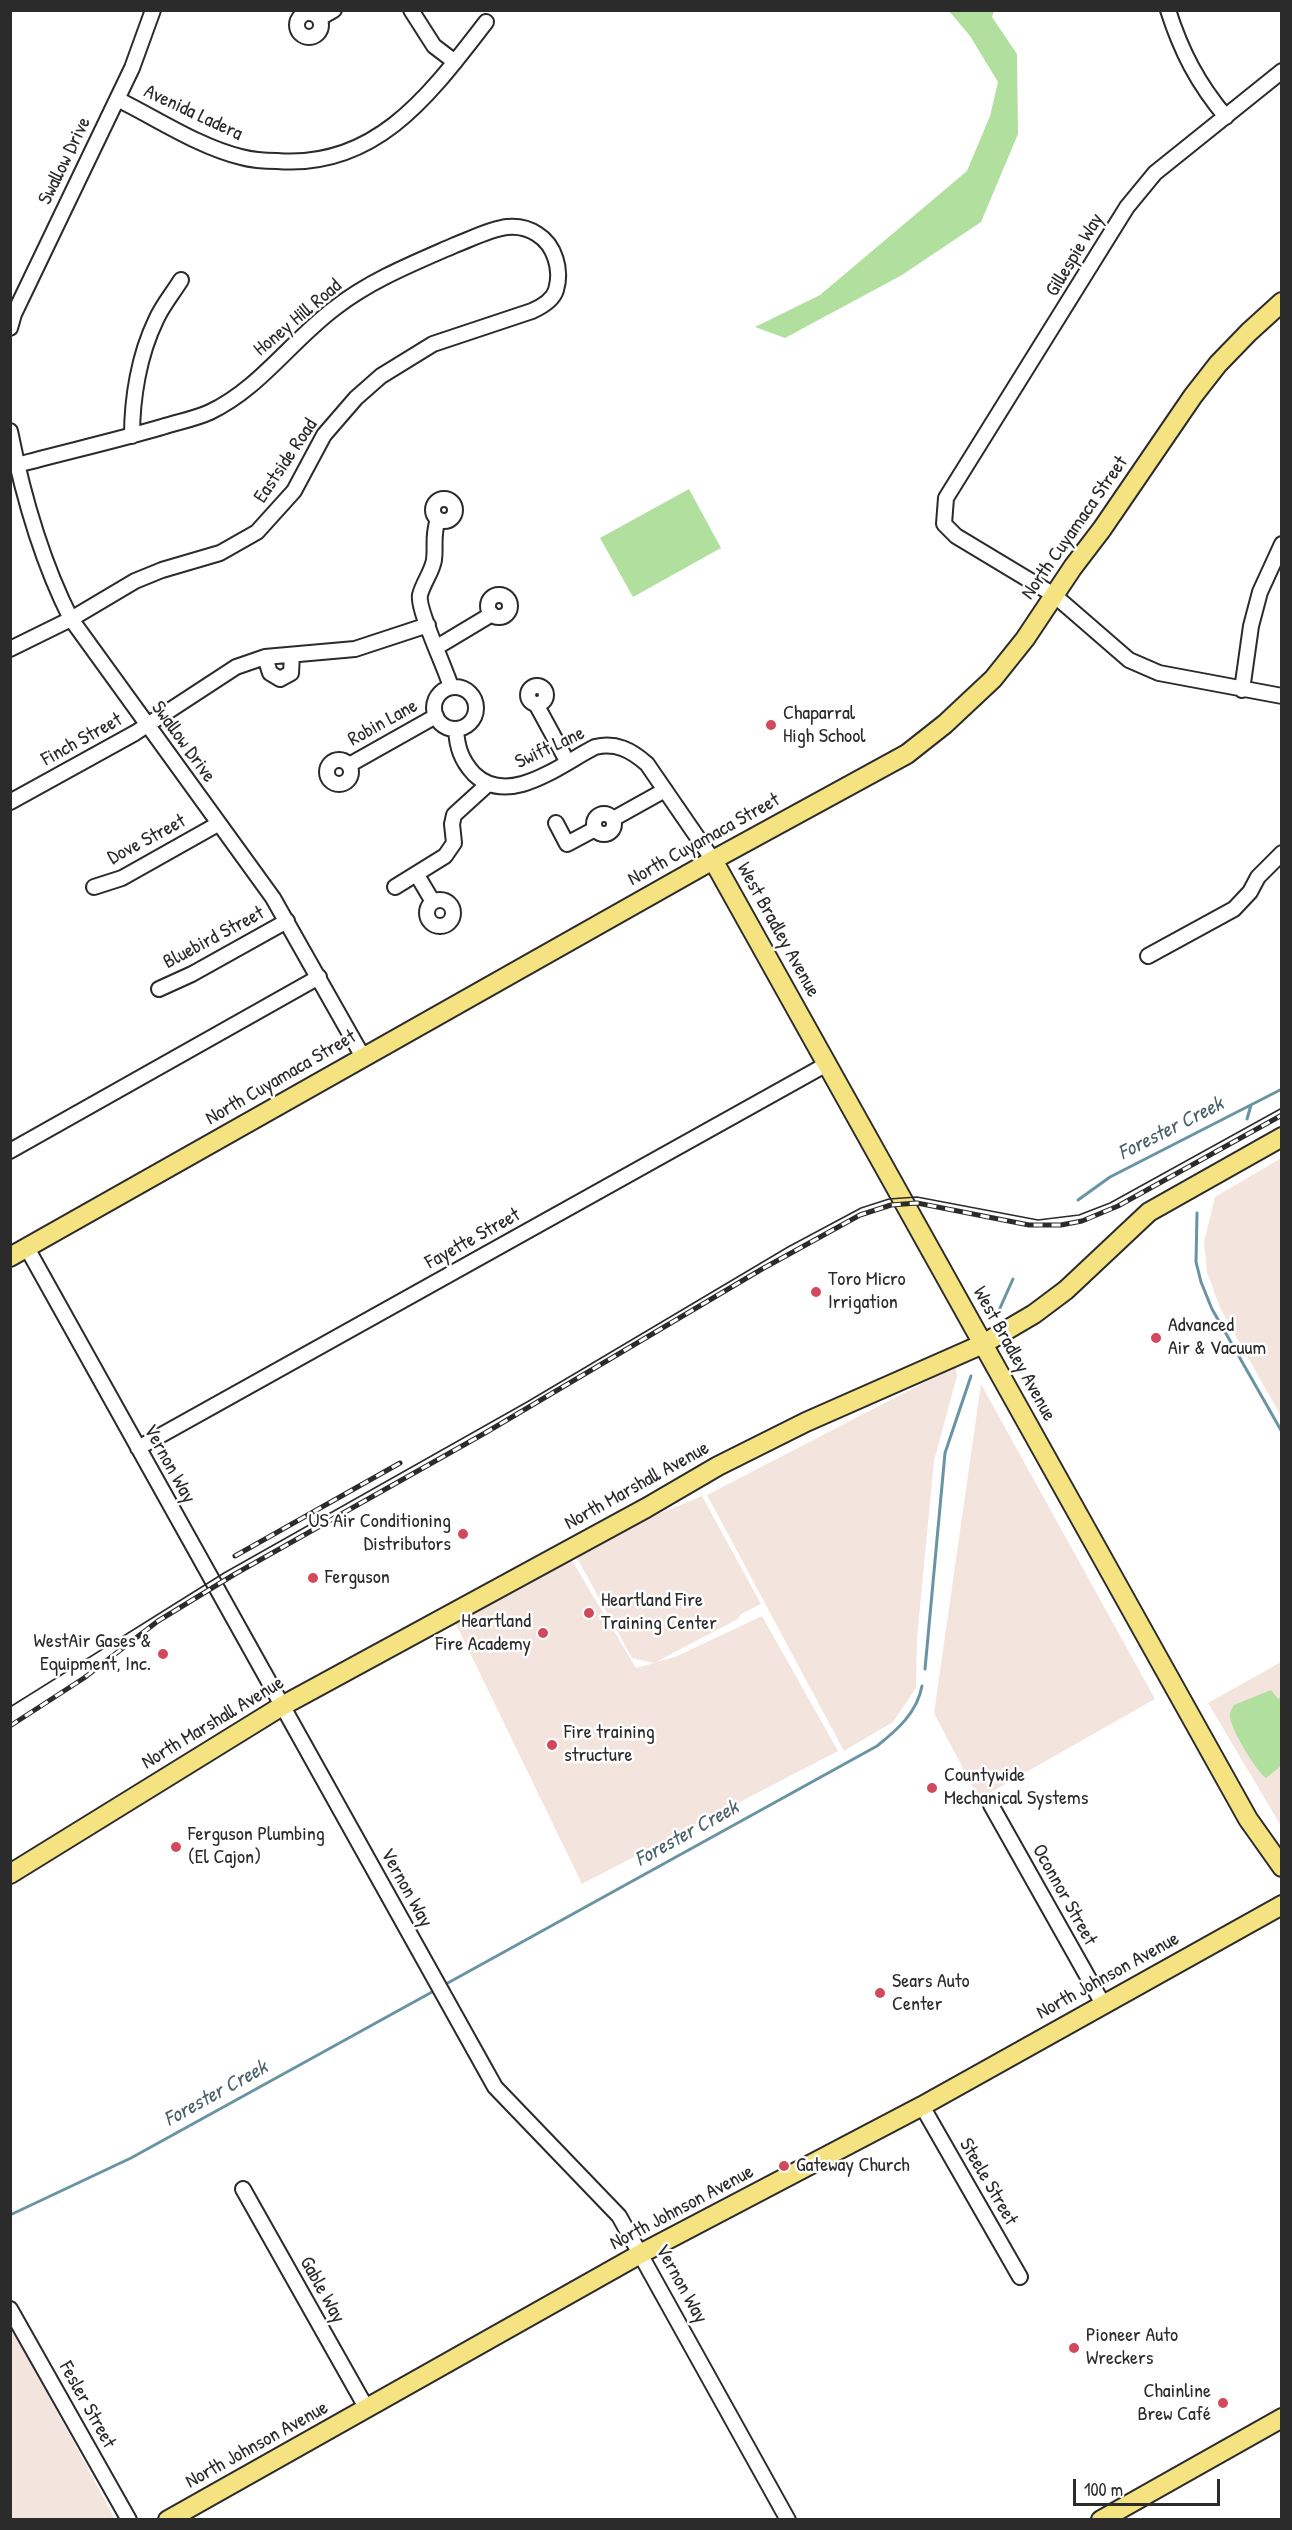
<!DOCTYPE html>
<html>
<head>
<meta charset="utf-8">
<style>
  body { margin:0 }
  #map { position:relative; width:1292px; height:2530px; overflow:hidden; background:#fff; font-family:"Patrick Hand",sans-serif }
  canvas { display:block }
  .frame { position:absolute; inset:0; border:12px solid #2b2b2b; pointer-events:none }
  .scale { position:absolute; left:1073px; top:2479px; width:147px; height:27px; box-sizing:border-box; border:3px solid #2b2b2b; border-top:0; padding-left:8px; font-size:18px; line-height:21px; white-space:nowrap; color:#2b2b2b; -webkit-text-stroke:4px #fff; paint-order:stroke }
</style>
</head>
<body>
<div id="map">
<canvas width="1292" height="2530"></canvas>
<div class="frame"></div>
<div class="scale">100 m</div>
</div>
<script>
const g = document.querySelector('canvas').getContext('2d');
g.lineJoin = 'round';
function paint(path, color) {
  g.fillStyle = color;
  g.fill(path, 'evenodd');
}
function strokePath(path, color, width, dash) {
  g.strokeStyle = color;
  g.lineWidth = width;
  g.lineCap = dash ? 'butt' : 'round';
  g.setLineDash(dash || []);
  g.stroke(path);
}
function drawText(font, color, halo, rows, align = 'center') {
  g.font = font + ' "Patrick Hand",sans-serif';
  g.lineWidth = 5;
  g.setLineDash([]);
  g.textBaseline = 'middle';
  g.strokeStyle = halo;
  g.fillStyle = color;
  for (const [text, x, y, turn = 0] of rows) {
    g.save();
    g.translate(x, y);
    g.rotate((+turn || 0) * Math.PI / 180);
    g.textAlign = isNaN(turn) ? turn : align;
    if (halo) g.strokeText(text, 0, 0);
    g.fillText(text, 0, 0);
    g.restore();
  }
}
paint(new Path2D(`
  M1281 1158V1416L1220 1308 1207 1272 1204 1242 1215 1197Z
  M956 1366 957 1376 934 1461 917 1638 916 1688 893 1722 844 1751 707 1495Z
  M981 1384 1155 1699 979 1799 934 1713Z
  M702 1496 761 1604 741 1614 738 1619 656 1662 675 1657 762 1616 838 1751 582 1884 455 1622 570 1557 636 1668 654 1663 632 1658 577 1558 629 1526Z
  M1281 1662V1826L1208 1703Z
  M11 2326 115 2519H11Z`), '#f4e4de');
paint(new Path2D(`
  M949 11H994L992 17 1017 54 1018 134 981 222 902 275 785 338 755 327 820 295 967 171 990 116 998 82 970 36Z
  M689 489 721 548 633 597 600 538Z
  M1271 1690 1278 1699 1281 1696V1766L1266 1778C1257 1772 1228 1726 1230 1714 1230 1713 1233 1706 1234 1705Z`), '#b0df9e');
strokePath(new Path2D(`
  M1247 1119 1251 1105
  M1078 1200 1110 1177 1282 1089
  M1197 1213 1196 1262 1201 1282 1212 1309 1282 1432
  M1000 1308 1013 1279
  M925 1669 945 1453 971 1376
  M446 1984 877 1746C897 1730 917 1713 922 1686
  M10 2215 131 2158 432 1992`), '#6994a4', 3);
const minor = new Path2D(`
  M411 10 434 46 455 62
  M1168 10C1181 51 1198 84 1226 117
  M297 25a12 12 0 1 1 24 0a12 12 0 1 1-24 0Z
  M320 18 334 10
  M1282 71 1155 173 1127 207 946 498 944 524 956 536 1054 595 1129 660 1159 673 1282 696
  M117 99C156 118 199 147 241 157 252 160 265 161 277 161 377 169 431 93 486 22
  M10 328 14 314 132 68 153 10
  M10 431C23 496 41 560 71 619L273 898 363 1057
  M132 436C132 398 139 355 156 320 162 306 173 293 181 280
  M433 510a11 11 0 1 1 22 0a11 11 0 1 1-22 0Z
  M438 519C432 538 436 544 434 560 432 572 423 583 420 595 417 609 445 667 451 687
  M488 606a11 11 0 1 1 22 0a11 11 0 1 1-22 0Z
  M437 647 492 614
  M10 649 71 619 135 581 162 570 220 553 257 532 294 491 324 435 356 398 381 376 433 344 532 311C541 307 553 300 556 290 562 270 555 245 537 234 528 228 517 226 507 227 490 229 471 239 455 245 414 263 371 280 335 308 291 341 259 389 210 412 195 419 177 422 162 427 114 441 65 452 17 465
  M265 657 270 673 280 679 291 673 292 655
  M528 695a9 9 0 1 1 18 0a9 9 0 1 1-18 0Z
  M434 708a21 21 0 1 1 42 0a21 21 0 1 1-42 0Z
  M1242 690 1251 626 1260 592 1282 544
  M536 704 567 761
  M456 729C457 747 461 760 474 774 509 808 561 764 595 747 616 742 631 750 647 764L713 860
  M327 772a12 12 0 1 1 24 0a12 12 0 1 1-24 0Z
  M349 765 436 716
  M10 802 135 733 236 667 265 657 355 649 428 625
  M594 824a10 10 0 1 1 20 0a10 10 0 1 1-20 0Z
  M613 819 665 790
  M556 823 567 844 595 829
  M417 875 433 902
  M94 887 122 878 218 824
  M395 887 445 856 454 843 452 824 454 815 488 784
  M427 913a13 13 0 1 1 26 0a13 13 0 1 1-26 0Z
  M1148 956 1234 909 1250 892 1258 877 1282 853
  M159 989 192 974 287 921
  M10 1151 319 977
  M27 1248 495 2087 619 2216 788 2520
  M138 1448 827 1064
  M991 1805 1103 2004
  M922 2106 1020 2277
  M243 2189 367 2409
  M10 2309 129 2520`);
const major = new Path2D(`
  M713 860 1248 1819 1282 1867
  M10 1257 713 860 907 754 945 724 993 679 1025 639 1073 567 1102 529 1193 396 1218 364 1249 332 1282 302
  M10 1874 282 1706 646 1508 718 1466 806 1422 983 1344 1034 1314 1066 1290 1149 1212 1282 1137
  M168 2520 642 2253 922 2106 1282 1905
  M1101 2520 1282 2418`);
strokePath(minor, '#2b2b2b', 18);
strokePath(major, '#2b2b2b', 22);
strokePath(minor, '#fff', 14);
strokePath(major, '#f5e382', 18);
strokePath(new Path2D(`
  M10 1707 224 1573 527 1402 788 1247 861 1208 889 1199 917 1197 1038 1220 1079 1215 1110 1203 1282 1108`), '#2b2b2b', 1.5);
const rail = new Path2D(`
  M235 1556 400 1463
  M10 1726 84 1678 158 1621 235 1574 485 1433 762 1269 860 1215 891 1205 917 1203 1029 1225H1061L1082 1221 1118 1206 1282 1115`);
strokePath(rail, '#2b2b2b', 5);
strokePath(rail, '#fff', 3, [9]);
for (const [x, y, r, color] of [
  [771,725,6,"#d1495b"],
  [816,1292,6,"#d1495b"],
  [1156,1338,6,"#d1495b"],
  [463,1534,6,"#d1495b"],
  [313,1578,6,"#d1495b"],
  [589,1613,6,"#d1495b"],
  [543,1633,6,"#d1495b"],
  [163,1654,6,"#d1495b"],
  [552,1745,6,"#d1495b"],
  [932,1788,6,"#d1495b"],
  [176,1847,6,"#d1495b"],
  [880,1993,6,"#d1495b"],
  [784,2166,6,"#d1495b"],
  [1074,2348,6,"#d1495b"],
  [1223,2403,6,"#d1495b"]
]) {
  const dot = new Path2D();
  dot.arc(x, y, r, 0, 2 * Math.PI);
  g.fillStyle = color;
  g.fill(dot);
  strokePath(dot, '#fff', 2);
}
drawText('20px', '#2b2b2b', '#fff', [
  ["Avenida Ladera",193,113,25],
  ["Swallow Drive",65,161,-64],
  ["Gillespie Way",1075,255,-59],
  ["Honey Hill Road",298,318,-40],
  ["Eastside Road",286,461,-56],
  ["North Cuyamaca Street",1075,528,-55],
  ["Robin Lane",383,723,-29],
  ["Finch Street",82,740,-29],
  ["Swallow Drive",183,742,54],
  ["Swift Lane",550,748,-25],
  ["Dove Street",147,840,-28],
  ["North Cuyamaca Street",704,840,-29],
  ["West Bradley Avenue",778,930,61],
  ["Bluebird Street",214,938,-28],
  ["North Cuyamaca Street",281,1078,-30],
  ["Fayette Street",473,1239,-29],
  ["West Bradley Avenue",1014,1354,61],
  ["Vernon Way",169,1464,61],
  ["North Marshall Avenue",637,1486,-29],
  ["North Marshall Avenue",213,1723,-31],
  ["Vernon Way",406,1888,61],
  ["Oconnor Street",1064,1895,61],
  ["North Johnson Avenue",1108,1976,-29],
  ["Steele Street",988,2182,60],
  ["North Johnson Avenue",682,2208,-28],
  ["Vernon Way",681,2284,61],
  ["Gable Way",322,2290,61],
  ["Fesler Street",87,2405,61],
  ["North Johnson Avenue",257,2445,-29]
]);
drawText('20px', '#2b2b2b', '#fff', [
  ["Chaparral",783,714],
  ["High School",783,737],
  ["Toro Micro",828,1280],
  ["Irrigation",828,1303],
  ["Advanced",1168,1326],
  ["Air & Vacuum",1168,1349],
  ["US Air Conditioning",451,1522,"right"],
  ["Distributors",451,1545,"right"],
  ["Ferguson",325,1578],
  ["Heartland Fire",601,1601],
  ["Training Center",601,1624],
  ["Heartland",531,1622,"right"],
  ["Fire Academy",531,1645,"right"],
  ["WestAir Gases &",151,1642,"right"],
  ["Equipment, Inc.",151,1665,"right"],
  ["Fire training",564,1733],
  ["structure",564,1756],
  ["Countywide",944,1776],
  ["Mechanical Systems",944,1799],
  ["Ferguson Plumbing",188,1835],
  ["(El Cajon)",188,1858],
  ["Sears Auto",892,1982],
  ["Center",892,2005],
  ["Gateway Church",796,2166],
  ["Pioneer Auto",1086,2336],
  ["Wreckers",1086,2359],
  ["Chainline",1211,2392,"right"],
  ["Brew Café",1211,2415,"right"]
], 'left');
drawText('italic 21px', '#4a6068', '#fff', [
  ["Forester Creek",1171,1129,-27],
  ["Forester Creek",687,1834,-29],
  ["Forester Creek",216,2094,-29]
]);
</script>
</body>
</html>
